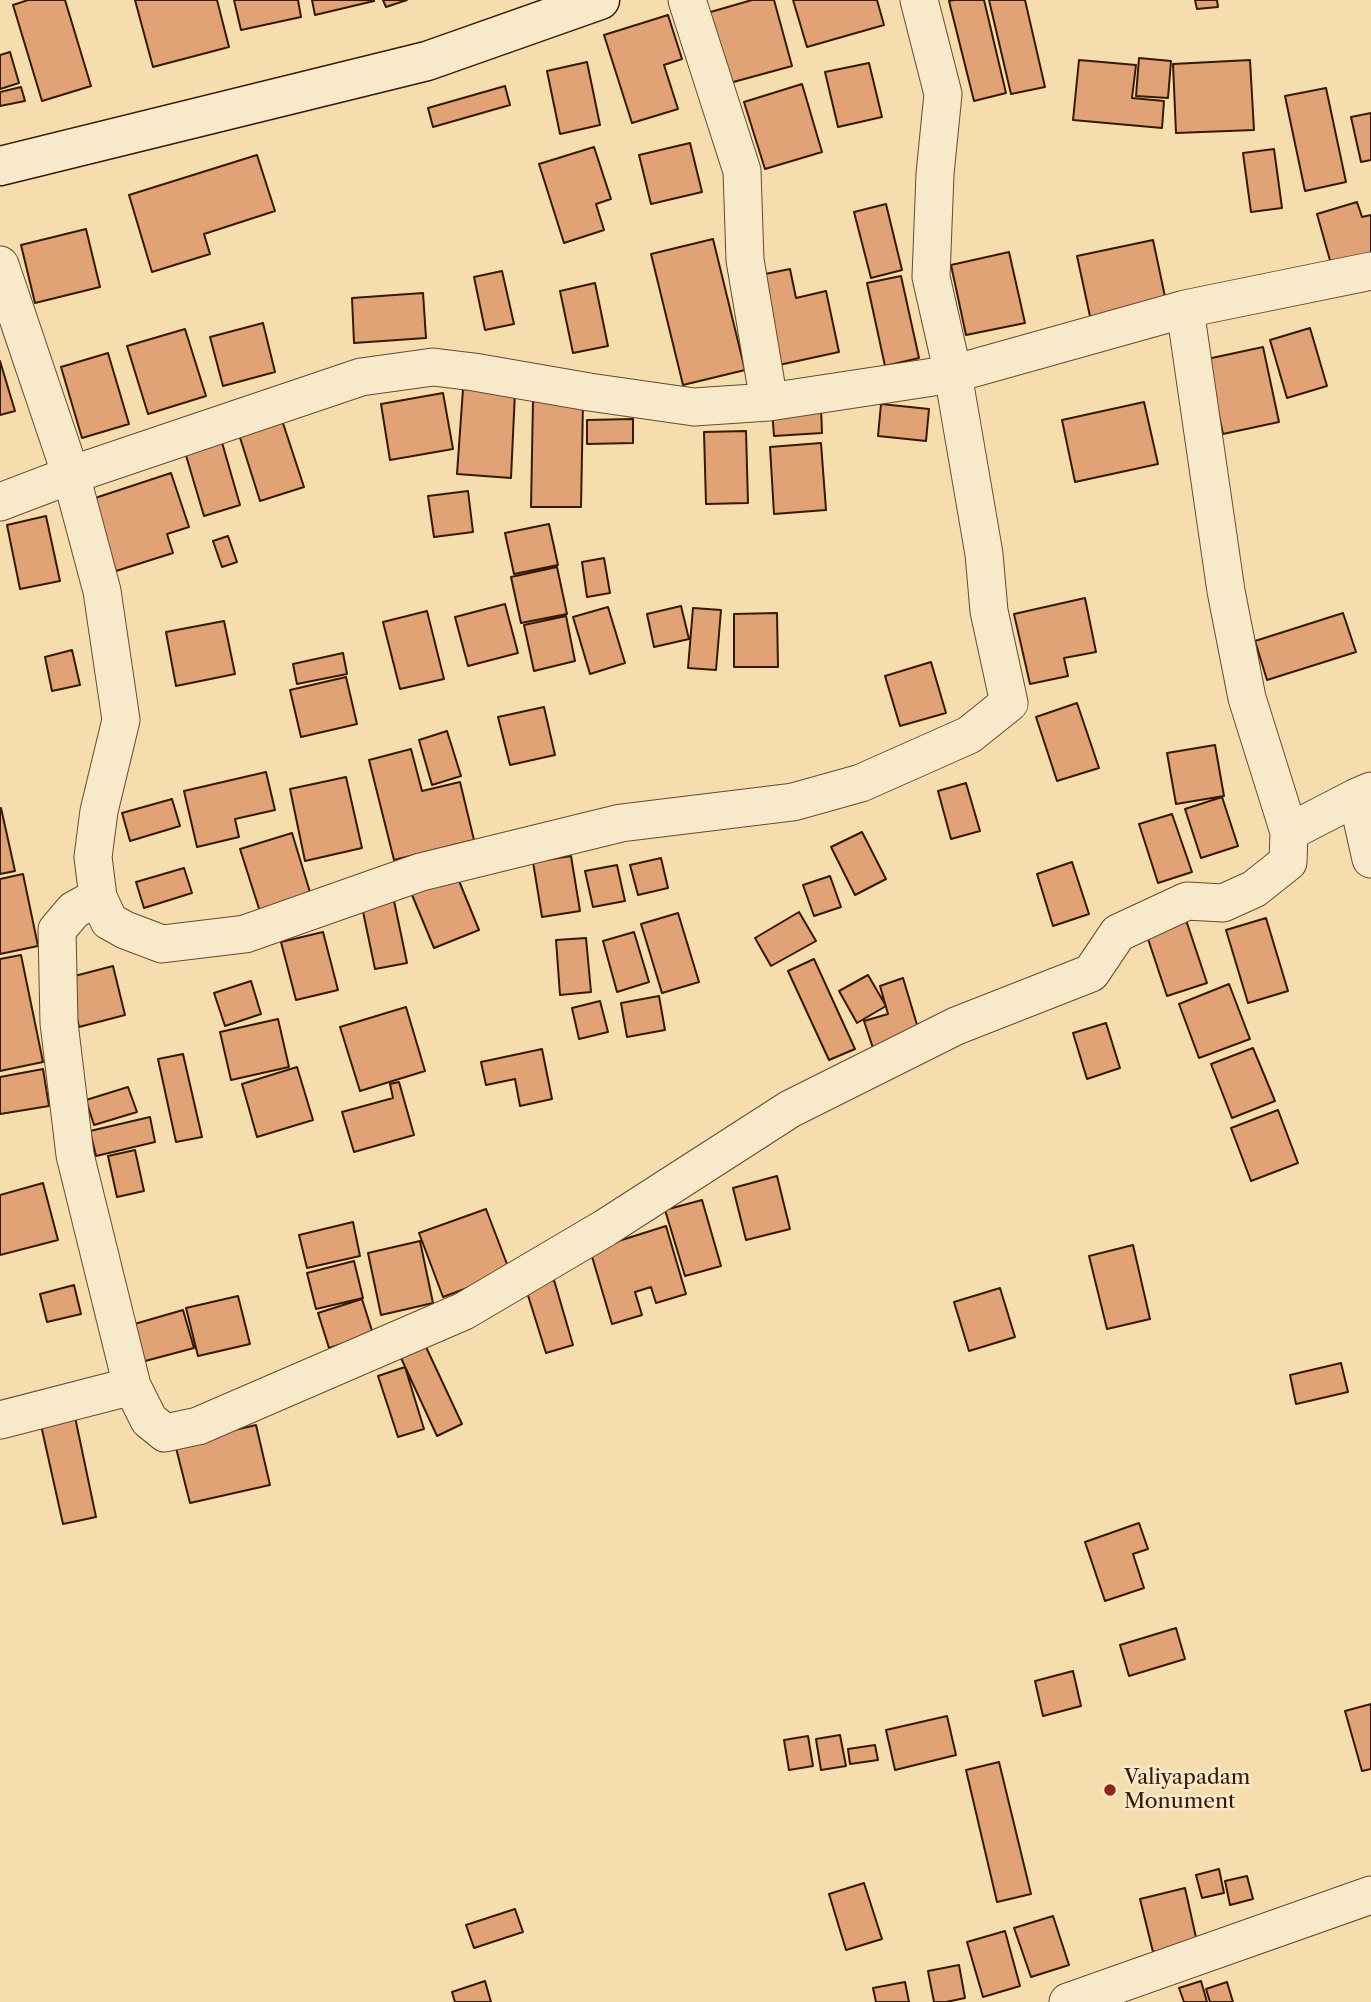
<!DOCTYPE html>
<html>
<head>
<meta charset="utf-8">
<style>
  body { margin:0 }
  canvas { display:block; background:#f5ddad }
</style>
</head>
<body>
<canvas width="1371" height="2002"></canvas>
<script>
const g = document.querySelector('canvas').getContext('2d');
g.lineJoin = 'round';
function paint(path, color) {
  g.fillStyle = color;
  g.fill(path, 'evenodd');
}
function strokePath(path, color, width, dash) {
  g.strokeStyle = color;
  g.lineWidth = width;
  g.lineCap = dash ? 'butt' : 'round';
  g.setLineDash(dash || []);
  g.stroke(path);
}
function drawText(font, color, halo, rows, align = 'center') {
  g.font = font + ' "Libre Caslon Text",serif';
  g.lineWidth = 5;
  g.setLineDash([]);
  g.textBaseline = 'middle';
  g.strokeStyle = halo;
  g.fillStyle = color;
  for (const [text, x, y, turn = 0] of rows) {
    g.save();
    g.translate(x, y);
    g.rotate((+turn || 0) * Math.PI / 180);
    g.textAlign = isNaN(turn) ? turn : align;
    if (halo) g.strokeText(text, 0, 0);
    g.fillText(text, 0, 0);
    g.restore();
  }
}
const building = new Path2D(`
  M28 0H65L91 86 42 101 13 5Z
  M135 0H217L229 47 153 67Z
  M234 0H298L301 17 241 30Z
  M312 0H374V1L315 15Z
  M383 0H407L386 7Z
  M752 0H774L792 66 726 84 707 13Z
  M793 0H877L884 25 807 47Z
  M954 0H984L1006 93 974 101 949 1Z
  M989 0H1025L1045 87 1011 94Z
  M1195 0H1217L1218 7 1197 9Z
  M668 15 682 59 664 65 678 109 632 123 604 35Z
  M10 52 19 83 0 89V55Z
  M1139 58 1171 61 1168 98 1136 96Z
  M1079 60 1136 65 1132 98 1164 101 1162 128 1073 120Z
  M1250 60 1254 130 1176 133 1173 64Z
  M587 62 600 125 560 134 547 71Z
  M869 63 882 117 838 127 825 72Z
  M802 84 822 152 765 169 744 102Z
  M505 86 510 105 433 127 428 108Z
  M21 87 25 101 0 106V92Z
  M1326 88 1346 182 1305 191 1285 96Z
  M1371 113V160L1361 162 1351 117Z
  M690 143 702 192 651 204 639 155Z
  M594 147 611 199 596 204 604 230 564 243 539 164Z
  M1274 149 1282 208 1251 212 1243 153Z
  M257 155 275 211 204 234 210 254 152 272 129 195Z
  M1357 202 1362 217 1371 215V260L1333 271 1317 214Z
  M886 204 902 270 871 278 854 212Z
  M86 229 100 287 35 303 21 245Z
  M713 239 745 370 683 385 651 254Z
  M1153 240 1167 306 1091 321 1077 256Z
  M1009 252 1025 323 966 335 951 265Z
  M790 269 796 298 826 291 839 352 779 365 760 275Z
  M502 271 514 324 485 330 474 277Z
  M901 276 919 358 885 366 867 283Z
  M595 283 608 346 573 353 560 291Z
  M423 293 426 338 354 343 352 298Z
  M263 323 275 372 223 386 210 337Z
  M1310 328 1327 386 1287 398 1270 340Z
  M185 329 206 396 148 414 127 346Z
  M1263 347 1279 422 1223 434 1207 359Z
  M108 353 129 424 82 438 61 367Z
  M0 361 15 411 0 415Z
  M463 389 515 392 511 478 457 474Z
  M443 393 453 449 390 460 381 404Z
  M533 401 583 402 581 507H531Z
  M1144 402 1158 464 1075 482 1062 420Z
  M881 404 929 409 926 441 878 436Z
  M821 407 822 433 774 436 772 410Z
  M280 414 304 487 260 501 237 428Z
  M633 419V443L587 444V420Z
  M746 431 748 503 706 504 704 432Z
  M219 432 240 505 204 516 182 442Z
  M821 443 826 510 774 514 770 447Z
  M171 473 189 527 167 534 173 553 116 571 92 499Z
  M468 491 473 532 434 537 428 496Z
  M46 516 60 581 20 589 7 525Z
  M549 524 558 565 514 574 505 533Z
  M228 536 237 562 222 567 213 541Z
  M604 558 610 593 587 597 582 562Z
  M557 567 567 614 521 623 511 577Z
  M1085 598 1096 652 1064 658 1068 676 1030 684 1014 614Z
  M505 604 518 653 468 666 455 617Z
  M681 606 689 639 654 647 647 614Z
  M608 607 625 663 590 674 573 617Z
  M693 608 721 610 716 670 688 668Z
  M427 611 444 679 400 689 383 622Z
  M777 613 778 667H734V614Z
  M1343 613 1356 652 1267 680 1255 641Z
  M566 616 575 661 534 671 524 625Z
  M224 621 235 674 176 686 166 632Z
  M72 650 80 685 52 691 45 657Z
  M343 653 347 674 297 684 293 664Z
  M931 662 946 713 900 726 885 676Z
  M346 677 357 724 301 737 290 690Z
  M1077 703 1099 768 1057 781 1036 717Z
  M544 707 555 755 510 765 498 717Z
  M447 731 461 776 432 785 419 740Z
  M1215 745 1224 796 1176 804 1167 753Z
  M411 749 422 791 460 782 474 840 394 860 369 760Z
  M266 772 275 810 235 819 239 837 197 847 184 791Z
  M346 777 362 848 305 861 290 789Z
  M966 783 980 831 951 839 938 791Z
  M1222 797 1238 846 1201 858 1185 809Z
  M172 799 180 826 130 841 122 813Z
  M1 808 15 871 0 874V809Z
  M1172 814 1192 872 1158 883 1139 824Z
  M862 832 886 879 855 895 831 847Z
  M292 833 313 902 262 918 240 849Z
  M571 856 580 911 542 917 533 862Z
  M661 858 668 888 638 895 630 865Z
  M1072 862 1089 914 1053 926 1037 874Z
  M617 865 625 901 593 907 585 871Z
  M184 868 192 893 144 908 136 882Z
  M455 871 479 930 434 948 410 890Z
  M23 874 38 946 0 954V879Z
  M830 876 841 907 814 916 803 885Z
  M393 896 407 963 375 969 361 902Z
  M799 912 816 941 771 966 755 938Z
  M678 913 699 982 662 993 641 924Z
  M1266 918 1288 991 1248 1003 1226 930Z
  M1186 920 1207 983 1167 996 1146 933Z
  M323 932 338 990 296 1000 281 942Z
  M634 932 649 982 617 992 603 941Z
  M586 938 591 992 560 995 556 940Z
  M21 955 43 1062 0 1071V959Z
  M814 959 855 1049 829 1060 788 971Z
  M113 966 125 1015 79 1027 67 978Z
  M868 975 886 1006 857 1023 839 991Z
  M903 978 921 1038 874 1051 864 1021 888 1014 880 986Z
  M251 981 261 1014 225 1026 214 993Z
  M1229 984 1250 1039 1199 1058 1179 1004Z
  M659 996 665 1030 627 1037 621 1003Z
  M600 1001 608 1032 579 1039 572 1008Z
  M406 1007 425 1071 360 1091 340 1027Z
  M278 1019 289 1067 231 1080 220 1032Z
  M1106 1023 1120 1068 1087 1079 1073 1033Z
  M1253 1048 1275 1101 1232 1118 1211 1064Z
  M542 1049 552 1099 520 1106 515 1079 486 1085 481 1062Z
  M183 1054 202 1137 176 1142 158 1059Z
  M297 1067 313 1120 257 1137 242 1084Z
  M43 1069 49 1106 0 1114V1077Z
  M399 1082 414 1135 354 1152 342 1112 393 1098 390 1084Z
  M128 1087 137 1112 94 1125 86 1100Z
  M1278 1110 1298 1163 1251 1181 1231 1128Z
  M150 1117 155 1142 96 1156 90 1131Z
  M135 1150 144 1191 117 1197 108 1156Z
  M777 1176 790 1229 746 1240 733 1188Z
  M43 1183 58 1240 0 1255V1195Z
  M702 1200 721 1266 685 1276 665 1210Z
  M486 1209 510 1272 443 1297 419 1233Z
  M353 1222 360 1256 307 1268 299 1235Z
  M666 1226 686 1294 656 1303 651 1287 635 1292 642 1315 612 1324 590 1250Z
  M420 1241 433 1303 381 1315 368 1253Z
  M1133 1245 1150 1319 1107 1329 1089 1256Z
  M354 1261 363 1298 316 1309 307 1273Z
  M554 1280 573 1345 546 1353 526 1289Z
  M74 1285 81 1314 47 1322 40 1294Z
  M1000 1288 1015 1337 969 1351 954 1302Z
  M238 1296 250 1344 198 1356 186 1308Z
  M362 1299 373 1334 329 1348 318 1313Z
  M183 1310 194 1348 134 1364 124 1327Z
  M426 1347 462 1424 437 1436 401 1358Z
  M1341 1363 1348 1392 1296 1404 1290 1375Z
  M405 1367 424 1429 398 1437 378 1376Z
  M75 1417 96 1517 63 1524 41 1425Z
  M256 1425 270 1485 190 1503 175 1444Z
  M1139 1523 1148 1549 1133 1554 1144 1588 1105 1601 1085 1542Z
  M1176 1628 1185 1659 1129 1676 1120 1645Z
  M1073 1671 1081 1706 1043 1716 1035 1681Z
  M1371 1704V1769L1362 1771 1345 1711Z
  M947 1716 956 1755 895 1770 886 1730Z
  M840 1735 846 1766 821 1770 816 1739Z
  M808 1736 813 1766 789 1770 784 1740Z
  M875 1745 878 1760 850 1764 848 1749Z
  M999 1762 1031 1894 997 1902 966 1770Z
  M1219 1869 1224 1893 1202 1898 1196 1875Z
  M1247 1876 1253 1899 1230 1905 1225 1881Z
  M864 1883 882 1939 846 1950 829 1894Z
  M1185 1888 1197 1942 1153 1952 1140 1899Z
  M515 1909 523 1932 474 1948 466 1925Z
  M1053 1916 1069 1965 1031 1977 1014 1928Z
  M1005 1931 1020 1986 983 1997 967 1942Z
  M959 1965 965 1998 946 2002H934L928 1971Z
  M485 1981 491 2002H455L452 1992Z
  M1201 1981 1207 2002H1184L1179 1988Z
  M905 1982 909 2002H876L873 1988Z
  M1227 1982 1233 2002H1210L1206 1989Z`);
paint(building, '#e1a275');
strokePath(building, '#361907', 2);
const street = new Path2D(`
  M687 0 742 171 745 260 769 402
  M0 265 71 475 102 591 121 720 99 811 93 857 98 897 109 921 125 930 162 944 245 934 421 872 621 823 793 802 861 783 969 735 1009 703 989 611 984 554 953 374 931 277 935 174 943 94 919 0
  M1185 309 1226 591 1247 698 1289 832 1357 797
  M0 502 71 475 361 377 433 367 474 372 589 392 694 407 769 402 953 374 1185 309 1371 271
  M1371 791 1357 797 1371 859
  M98 897 74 910 57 930 59 1023 75 1155 132 1386
  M0 1420 132 1386 149 1420 165 1433 198 1426 464 1311 605 1228 790 1109 956 1026 1091 973 1118 933 1187 901 1223 903 1254 889 1288 862 1289 832
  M1068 2002 1371 1895`);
const secondary = new Path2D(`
  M0 166 427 61 600 0`);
strokePath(street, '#664a30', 39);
strokePath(secondary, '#361907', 41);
strokePath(street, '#f8e9ca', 37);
strokePath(secondary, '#f8e9ca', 38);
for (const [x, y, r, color] of [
  [1110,1790,7,"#8f2418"]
]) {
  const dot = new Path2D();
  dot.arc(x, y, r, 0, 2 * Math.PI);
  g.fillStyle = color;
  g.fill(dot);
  strokePath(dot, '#f8e9ca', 2.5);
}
drawText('21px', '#361907', '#f8e9ca', [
  ["Valiyapadam",1124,1778],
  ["Monument",1124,1802]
], 'left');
</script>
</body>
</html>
